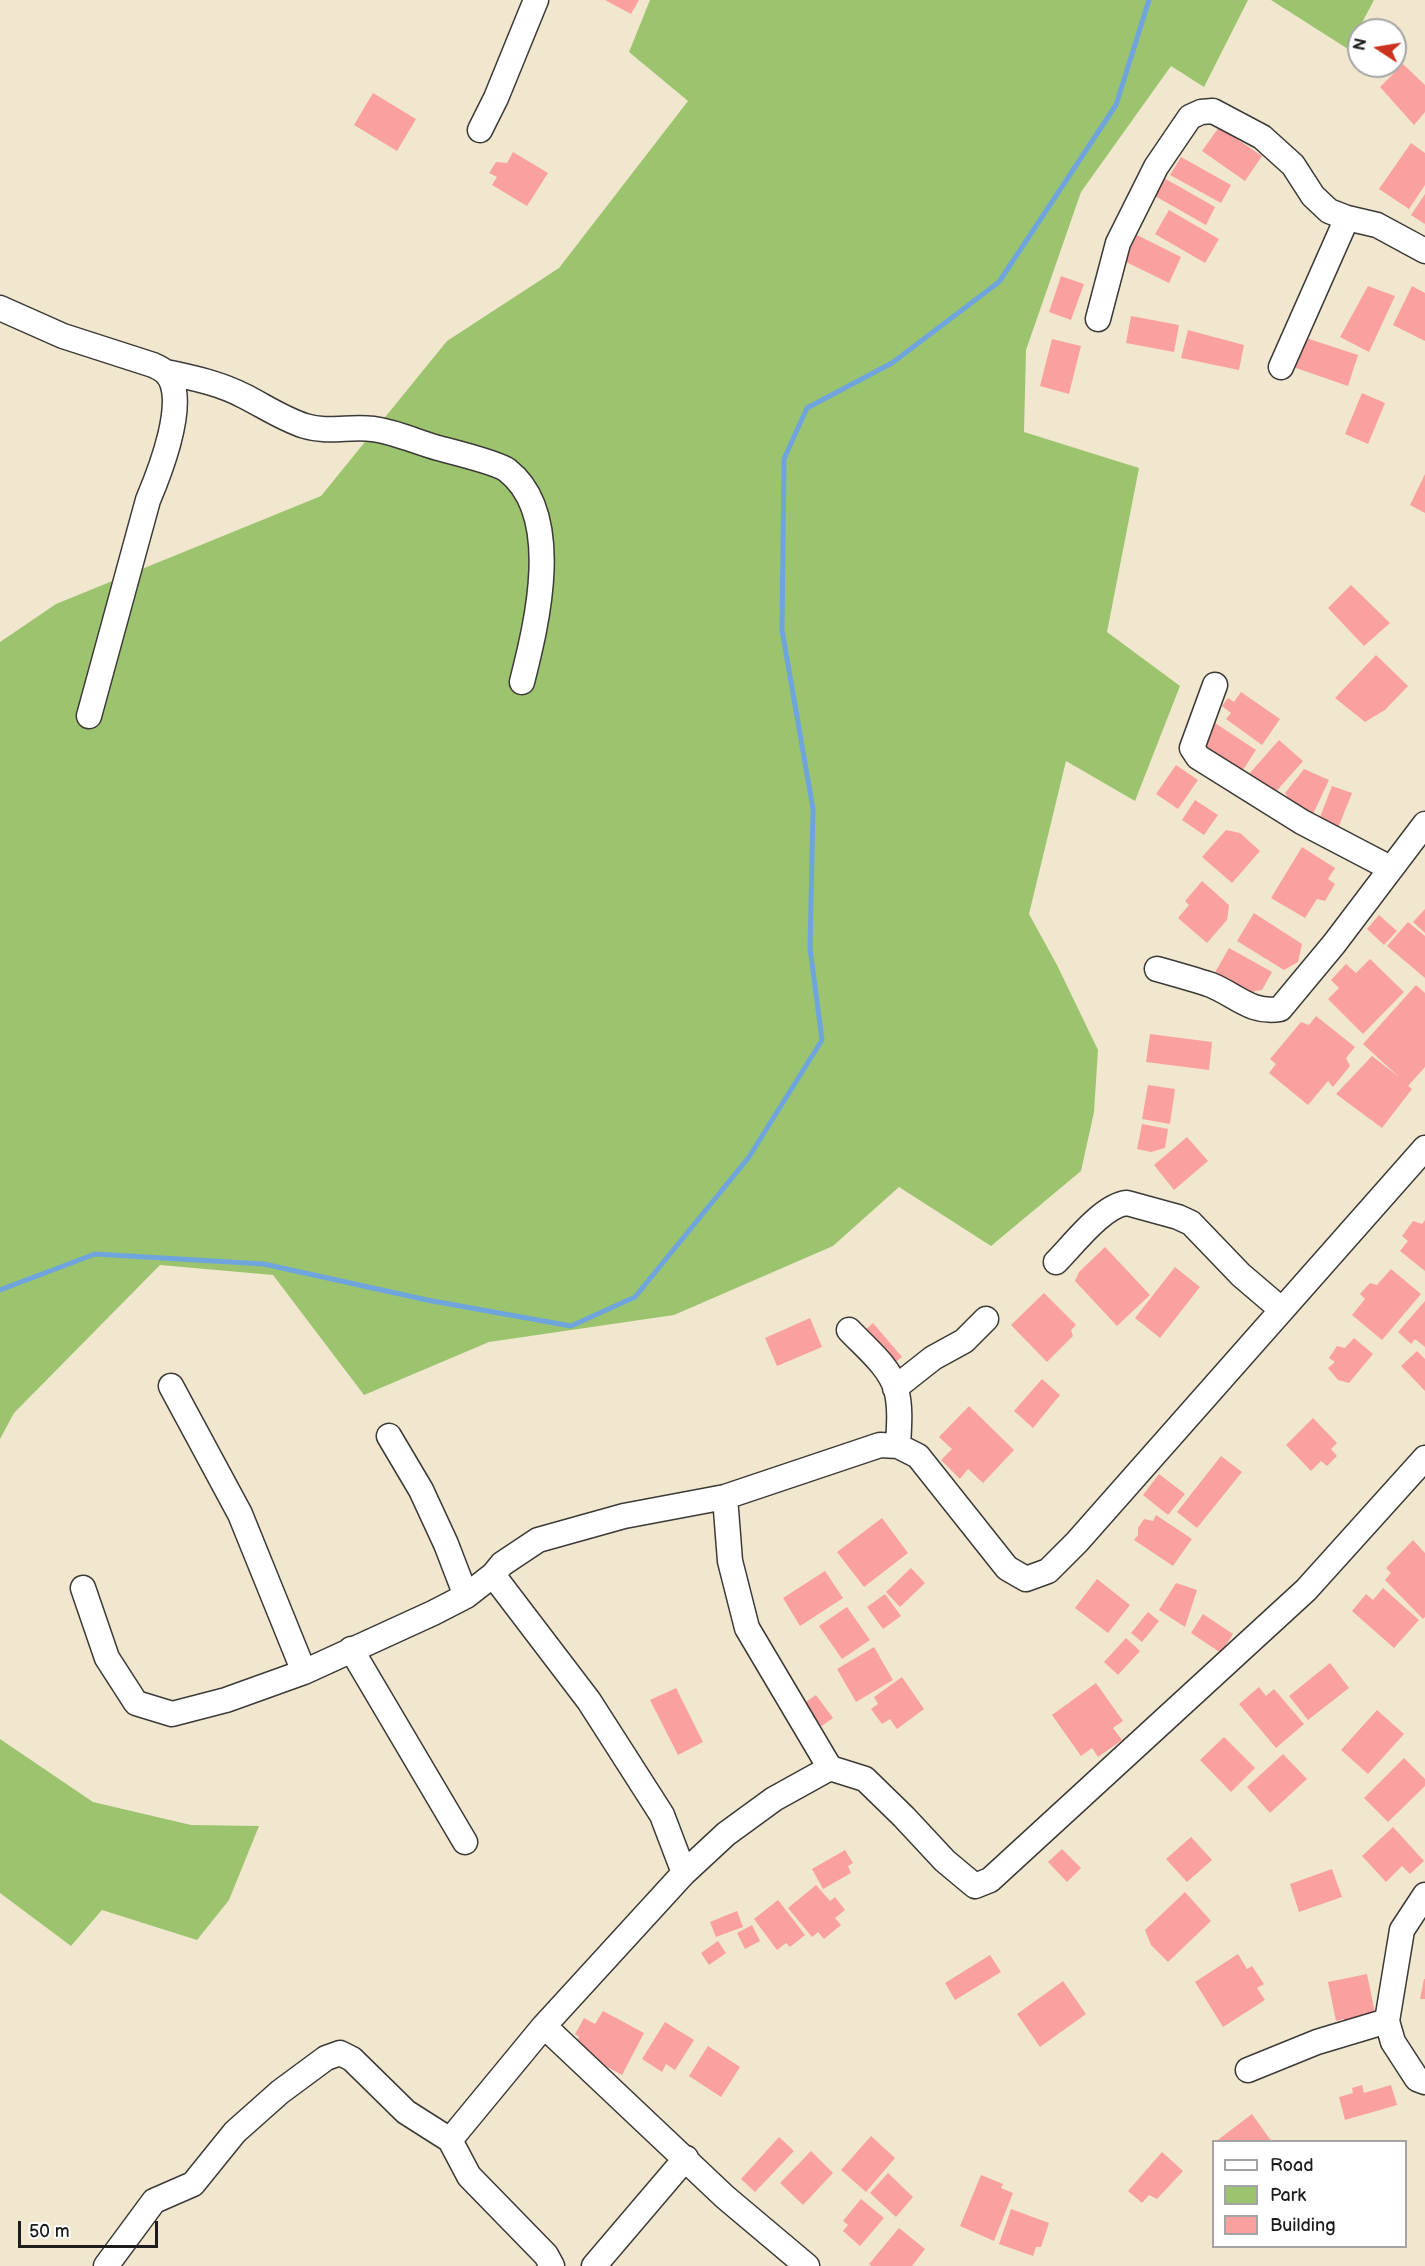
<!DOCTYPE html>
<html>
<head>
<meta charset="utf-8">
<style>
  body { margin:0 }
  #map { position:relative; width:1425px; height:2266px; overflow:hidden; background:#f1e7ce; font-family:"Balsamiq Sans",sans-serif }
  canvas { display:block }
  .legend { position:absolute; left:1212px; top:2140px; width:195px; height:108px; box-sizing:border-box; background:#fff; border:2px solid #a4a4a4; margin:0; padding:8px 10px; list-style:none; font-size:18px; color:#1c1c1c }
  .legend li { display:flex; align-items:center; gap:12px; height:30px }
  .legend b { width:30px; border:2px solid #a4a4a4 }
  .north { position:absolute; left:1347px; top:18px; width:60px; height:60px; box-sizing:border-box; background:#fff; border:2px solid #a4a4a4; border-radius:50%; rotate:282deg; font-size:16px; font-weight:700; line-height:24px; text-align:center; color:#1c1c1c }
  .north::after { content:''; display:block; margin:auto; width:21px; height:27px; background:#c8321e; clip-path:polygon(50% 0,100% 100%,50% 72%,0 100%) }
  .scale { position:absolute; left:18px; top:2221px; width:140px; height:27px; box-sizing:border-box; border:3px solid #1c1c1c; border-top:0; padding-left:8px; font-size:18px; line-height:21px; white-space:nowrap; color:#1c1c1c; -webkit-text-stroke:4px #fff; paint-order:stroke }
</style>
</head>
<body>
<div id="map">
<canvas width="1425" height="2266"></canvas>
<ul class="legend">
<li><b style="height:8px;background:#fff"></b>Road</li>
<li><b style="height:16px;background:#9cc46f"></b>Park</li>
<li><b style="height:16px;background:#faa19f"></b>Building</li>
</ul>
<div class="north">N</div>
<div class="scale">50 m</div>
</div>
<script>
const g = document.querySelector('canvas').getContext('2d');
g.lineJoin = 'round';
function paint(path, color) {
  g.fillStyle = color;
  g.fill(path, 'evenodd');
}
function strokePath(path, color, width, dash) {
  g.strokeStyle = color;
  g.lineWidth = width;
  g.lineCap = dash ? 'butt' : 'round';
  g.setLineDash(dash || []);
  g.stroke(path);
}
paint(new Path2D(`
  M650 0H1248L1204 87 1171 66 1081 192 1026 350 1024 432 1139 468 1107 632 1180 686 1135 801 1066 761 1029 914 1057 965 1098 1050 1094 1112 1081 1171 991 1246 899 1187 833 1246 674 1315 489 1342 364 1395 273 1275 160 1265 14 1413 0 1439V642L56 604 321 496 447 341 559 268 688 101 629 52Z
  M1271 0H1374L1348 49Z
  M0 1739 93 1802 191 1825 259 1826 229 1900 197 1940 102 1910 71 1946 0 1893Z`), '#9cc46f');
strokePath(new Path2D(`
  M0 1290 95 1254 264 1264 427 1300 571 1326 635 1297 749 1157 822 1040 810 948 813 809 782 630 784 459 807 408 892 363 999 282 1116 105 1149 0`), '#6fa5dc', 5);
paint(new Path2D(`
  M605 0H639L631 14Z
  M1403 64 1425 85V112L1414 125 1380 87Z
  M373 93 416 119 397 151 354 125Z
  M1219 127 1262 156 1245 181 1202 151Z
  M1411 143 1425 153V185L1409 209 1379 189Z
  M513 152 548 173 527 206 492 185 497 177 489 173 496 162 507 163Z
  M1181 157 1231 185 1221 203 1170 175Z
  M1164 178 1215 207 1206 225 1155 196Z
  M1425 194V224L1411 215Z
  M1169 210 1219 239 1205 263 1155 234Z
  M1137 235 1181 257 1169 283 1124 261Z
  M1061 276 1084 284 1071 320 1049 312Z
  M1368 286 1395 296 1369 352 1340 337Z
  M1412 286 1425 293V341L1393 325Z
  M1131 316 1179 325 1174 352 1126 343Z
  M1188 330 1244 345 1239 370 1181 358Z
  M1303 337 1358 355 1348 386 1293 367Z
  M1052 339 1081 346 1069 394 1040 386Z
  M1362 393 1385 403 1368 444 1345 434Z
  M1425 474V513L1410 505Z
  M1351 585 1390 623 1364 646 1328 608Z
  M1376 655 1408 686 1385 710 1365 722 1335 698Z
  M1241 692 1280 719 1262 745 1226 719 1231 713 1222 706 1228 698 1234 702Z
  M1212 721 1256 750 1241 773 1197 744Z
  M1279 740 1303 761 1273 795 1249 774Z
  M1176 765 1198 780 1178 809 1156 794Z
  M1304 769 1329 780 1313 814 1292 804 1285 793Z
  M1332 786 1352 793 1336 833 1317 825Z
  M1195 800 1218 815 1204 835 1182 820Z
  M1226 830 1240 833 1260 851 1232 883 1202 857Z
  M1302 847 1335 868 1328 879 1335 884 1325 901 1317 899 1305 918 1271 898Z
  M1202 881 1229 905 1227 920 1207 943 1178 918 1189 905 1185 901Z
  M1425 909V933L1413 922Z
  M1254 913 1302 944 1298 962 1284 970 1237 941Z
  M1379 915 1397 931 1384 945 1367 929Z
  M1408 922 1425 936V978L1387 946Z
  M1229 948 1272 972 1262 990 1255 991 1249 995 1213 976Z
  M1370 959 1404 992 1363 1034 1328 999 1339 988 1331 980 1346 964 1356 973Z
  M1416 985 1425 993V1067L1408 1086 1412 1089 1382 1128 1336 1094 1372 1056 1399 1077 1363 1044Z
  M1316 1016 1355 1047 1346 1058 1350 1066 1333 1087 1328 1081 1308 1105 1269 1073 1276 1064 1270 1059 1301 1022 1309 1025Z
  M1150 1034 1212 1042 1209 1070 1146 1062Z
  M1148 1085 1175 1089 1170 1124 1142 1119Z
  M1142 1124 1168 1129 1165 1148 1151 1152 1137 1149Z
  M1187 1137 1208 1161 1174 1190 1154 1165Z
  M1425 1220V1271L1400 1251 1408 1241 1402 1236 1413 1221 1422 1224Z
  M1105 1247 1150 1295 1117 1326 1075 1281 1079 1272Z
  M1175 1267 1200 1287 1160 1338 1135 1318Z
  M1391 1269 1421 1294 1382 1340 1352 1315 1365 1299 1360 1294 1370 1283 1377 1285Z
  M1044 1293 1076 1325 1071 1330 1073 1336 1047 1362 1011 1325Z
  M1425 1301V1347L1415 1339 1411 1344 1398 1332Z
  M810 1318 822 1347 777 1366 765 1338Z
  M873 1323 902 1357 890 1366 862 1333Z
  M1354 1338 1373 1354 1349 1383 1338 1380 1328 1368 1335 1362 1329 1358 1337 1346 1345 1348Z
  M1417 1351 1425 1359V1391L1401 1366Z
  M1042 1379 1060 1395 1033 1428 1014 1411Z
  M969 1406 1014 1450 983 1483 968 1469 960 1479 941 1460 952 1449 939 1437Z
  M1313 1418 1337 1443 1331 1449 1337 1456 1327 1466 1321 1461 1311 1471 1286 1445Z
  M1221 1456 1242 1472 1197 1528 1177 1512Z
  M1159 1474 1185 1494 1168 1515 1143 1495Z
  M1156 1515 1192 1539 1173 1566 1134 1540 1138 1535V1528L1144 1519 1153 1521Z
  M882 1518 908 1553 864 1587 837 1552Z
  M1413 1540 1425 1553V1617L1423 1619 1385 1580 1391 1573 1386 1568Z
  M911 1568 925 1583 900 1607 886 1592Z
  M825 1571 843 1598 800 1626 783 1598Z
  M1097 1579 1130 1605 1108 1633 1075 1608Z
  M1176 1583 1197 1590 1185 1627 1159 1610Z
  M1383 1588 1419 1620 1394 1648 1352 1611 1366 1594 1373 1600Z
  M885 1594 901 1616 883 1629 867 1607Z
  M847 1607 870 1640 842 1659 819 1626Z
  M1148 1612 1159 1621 1142 1642 1131 1633Z
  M1203 1614 1233 1634 1221 1653 1191 1633Z
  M1126 1638 1140 1651 1118 1675 1104 1662Z
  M874 1647 893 1680 856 1702 837 1669Z
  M1330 1663 1349 1688 1308 1720 1289 1696Z
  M902 1677 924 1709 897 1729 890 1719 882 1724 871 1709 878 1704 874 1697Z
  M1096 1683 1123 1721 1113 1728 1122 1740 1098 1757 1092 1748 1081 1756 1052 1715Z
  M1259 1687 1266 1696 1274 1689 1304 1724 1276 1748 1239 1704Z
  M676 1688 703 1742 678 1755 650 1700Z
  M816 1695 833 1718 816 1730 800 1706Z
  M1377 1710 1404 1734 1368 1774 1341 1750Z
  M1224 1737 1255 1768 1231 1792 1200 1760Z
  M1283 1754 1307 1779 1270 1813 1247 1787Z
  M1404 1758 1425 1779V1786L1388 1822 1364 1798Z
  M1393 1827 1424 1861 1410 1874 1402 1866 1386 1882 1362 1856Z
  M1191 1837 1212 1860 1187 1882 1166 1859Z
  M1062 1849 1081 1868 1067 1882 1048 1862Z
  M845 1850 853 1863 848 1866 851 1873 823 1889 812 1869Z
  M1332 1869 1342 1897 1299 1912 1290 1884Z
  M816 1885 830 1901 835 1897 845 1910 835 1918 841 1925 824 1939 818 1932 812 1937 788 1908Z
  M1185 1892 1211 1921 1168 1962 1151 1945 1145 1930Z
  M778 1900 805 1935 790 1947 786 1943 777 1950 754 1919Z
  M737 1911 743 1927 716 1937 710 1922Z
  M752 1925 760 1941 745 1949 737 1933Z
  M718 1941 726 1953 709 1965 701 1953Z
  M1238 1954 1247 1969 1252 1966 1264 1984 1257 1988 1265 2000 1223 2027 1195 1982Z
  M990 1955 1001 1972 955 2000 945 1983Z
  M1367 1974 1375 2013 1361 2016 1362 2022 1345 2026 1344 2019 1336 2021 1328 1982Z
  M1424 1979H1425V1999H1420Z
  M1063 1981 1086 2014 1040 2047 1017 2014Z
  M603 2011 644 2033 622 2075 573 2048 579 2037 575 2034 584 2018 595 2024Z
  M665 2022 694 2040 675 2070 666 2064 662 2072 642 2059Z
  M708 2046 740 2067 721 2097 689 2076Z
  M1362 2085 1364 2093 1391 2085 1397 2105 1345 2120 1339 2097 1353 2093 1352 2088Z
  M1252 2114 1272 2142H1215Z
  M871 2136 895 2158 866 2192 841 2170Z
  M779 2137 794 2151 755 2192 741 2179Z
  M811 2151 833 2173 803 2205 780 2183Z
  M1162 2152 1183 2171 1157 2199 1149 2195 1142 2203 1128 2191Z
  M888 2173 913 2197 896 2217 870 2193Z
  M981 2175 1003 2184 1001 2188 1013 2193 994 2241 960 2226Z
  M861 2199 884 2218 860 2246 843 2231 848 2225 843 2221Z
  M1011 2209 1049 2223 1041 2247H1036L1033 2256 999 2244Z
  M899 2228 925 2249 912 2266H872L869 2264Z`), '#faa19f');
const minor = new Path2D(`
  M480 130 496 98 536 0
  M0 308 63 336 153 365C157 367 162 369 165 372 191 395 159 474 148 500L89 716
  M1098 319 1118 243 1156 167 1190 117 1201 112 1213 111 1262 137 1293 165 1313 196 1329 211 1347 218 1377 225 1425 251
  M1281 367 1347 218
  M166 372C193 378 219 383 244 396 264 406 283 419 305 426 328 433 350 426 373 429 396 432 416 442 438 448 453 452 498 463 507 470 564 514 537 623 522 682
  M1215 685 1192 748 1198 757 1302 822 1390 868
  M1157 969C1175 974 1193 979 1211 985 1236 995 1251 1014 1280 1009L1334 944 1425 824
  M1056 1262C1073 1245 1103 1205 1127 1203L1178 1217 1191 1223 1241 1275 1282 1310
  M849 1330C865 1347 889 1366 896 1389 901 1407 899 1427 898 1446
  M171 1386 240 1514 304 1672
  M895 1388 933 1358 964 1341 986 1319
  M389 1436 421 1490 446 1544 466 1596
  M725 1497 730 1561 747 1628 830 1768 865 1779 904 1817 945 1861 975 1886 990 1880 1306 1590 1425 1458
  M493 1575 589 1701 662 1815 684 1873
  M83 1588 107 1658 136 1703 172 1714 226 1700 304 1672 433 1613 466 1596 493 1575 502 1564 538 1540 624 1516 725 1497 880 1445 898 1446 918 1456 1007 1568 1026 1579 1048 1571 1077 1542 1425 1148
  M351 1649 465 1842
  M1425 1895 1402 1930 1387 2021 1393 2042 1417 2079 1425 2082
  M544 2026 725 2197 807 2266
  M1248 2070 1317 2042 1387 2021
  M106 2266 154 2201 193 2184 235 2132 280 2092 326 2058 340 2053 352 2059 406 2112 450 2140
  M552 2266 546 2255 469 2176 450 2140 544 2026 684 1873 726 1834 774 1799 830 1768
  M594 2266 686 2158`);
strokePath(minor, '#3c3a37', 27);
strokePath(minor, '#fff', 24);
</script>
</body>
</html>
